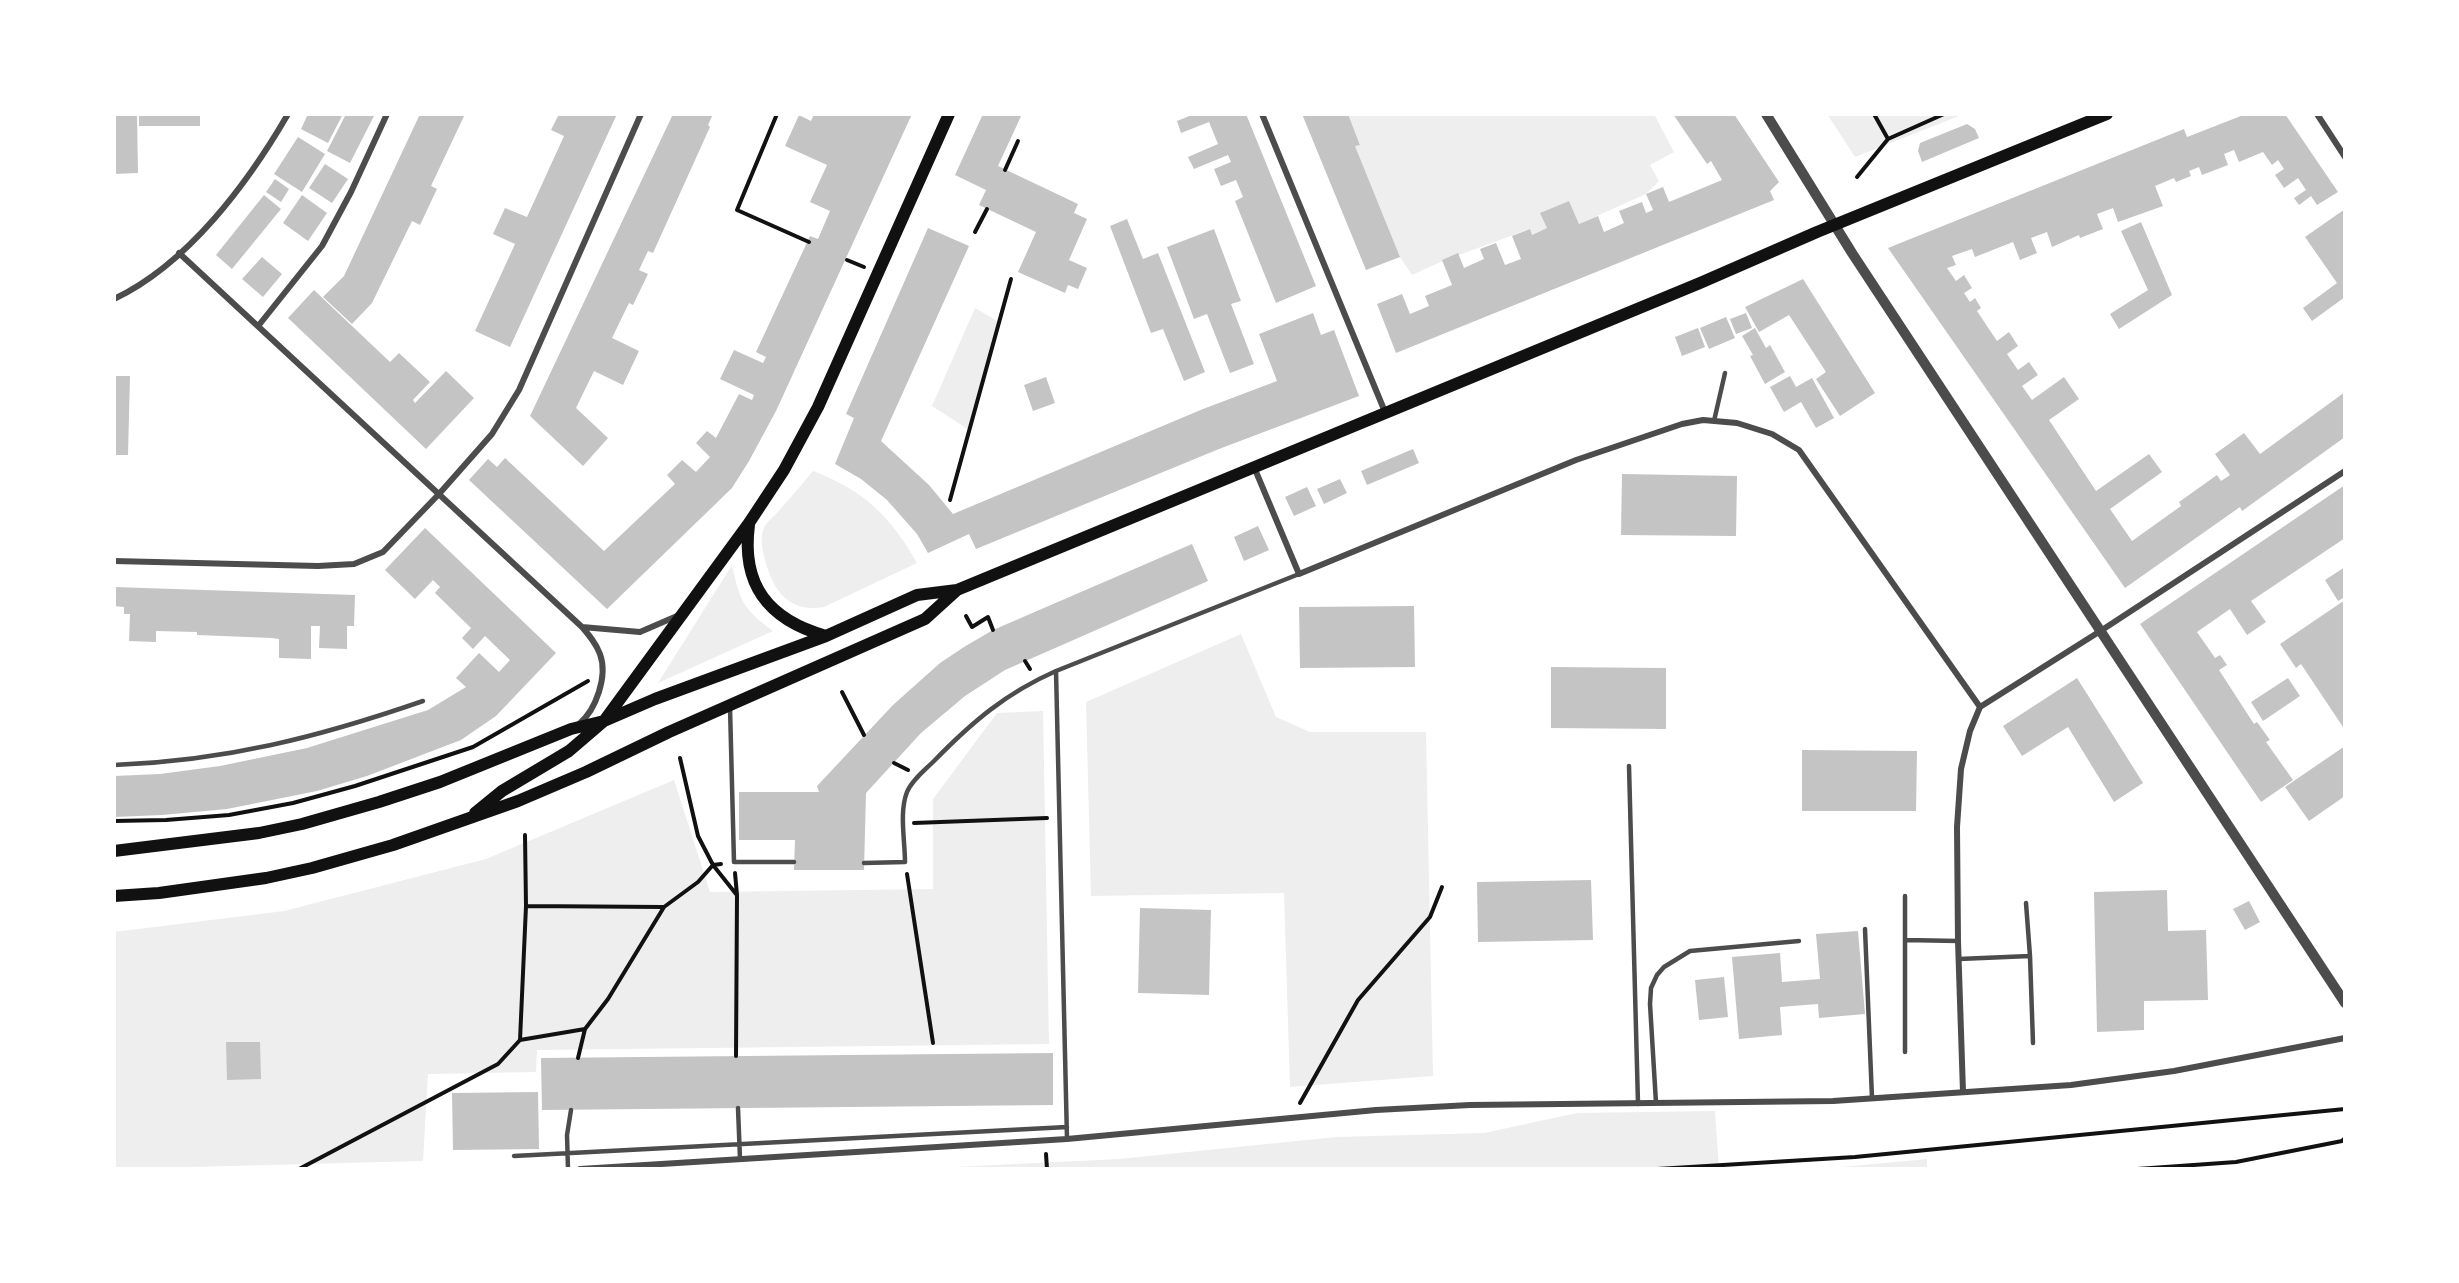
<!DOCTYPE html>
<html>
<head>
<meta charset="utf-8">
<style>
  body { margin:0 }
  #map { position:relative; width:2459px; height:1283px; overflow:hidden; background:#fff; font-family:Merriweather,serif }
  canvas { display:block }
  .frame { position:absolute; inset:0; border:116px solid #fff; pointer-events:none }
</style>
</head>
<body>
<div id="map">
<canvas width="2459" height="1283"></canvas>
<div class="frame"></div>
</div>
<script>
const g = document.querySelector('canvas').getContext('2d');
g.lineJoin = 'round';
function paint(path, color) {
  g.fillStyle = color;
  g.fill(path, 'evenodd');
}
function strokePath(path, color, width, dash) {
  g.strokeStyle = color;
  g.lineWidth = width;
  g.lineCap = dash ? 'butt' : 'round';
  g.setLineDash(dash || []);
  g.stroke(path);
}
paint(new Path2D(`
  M1348 114H1654L1674 152 1650 165 1659 181 1646 194 1579 224 1569 201 1541 213 1547 228 1532 235 1529 229C1489 245 1451 256 1412 275L1400 257 1355 146 1360 144Z
  M1827 114H1959V116L1855 157Z
  M975 308 999 322 969 430 932 406Z
  M813 471C865 491 890 516 917 563L824 607C787 613 772 589 764 556 762 548 760 536 764 528 766 523 772 518 776 514 788 500 801 486 813 471Z
  M732 565C740 601 743 609 773 631L658 683Z
  M1241 634 1276 717 1310 732H1426L1433 1076 1290 1087 1284 893 1091 896 1086 702Z
  M1043 711 1049 1044 537 1050 536 1072 428 1074 423 1161 114 1169V932L284 911 486 859 674 780 710 892 933 889V799L997 713Z
  M1715 1111 1719 1169H912L1119 1159 1336 1137 1484 1133 1577 1113Z
  M1927 1159V1169H1820Z`), '#eee');
paint(new Path2D(`
  M139 114H200V126H139Z
  M308 114H343L328 143 301 129Z
  M346 114H375L350 163 327 151Z
  M420 114H465L431 186 437 189 420 225 412 221 372 303 352 324 323 297 344 276Z
  M559 114H617L510 347 475 331 515 244 493 234 505 208 527 217 564 136 551 130Z
  M673 114H713L708 125 710 127 653 253 648 251 639 270 648 274 633 305 629 303 612 338 639 351 623 385 594 371 576 408 608 438 583 466 530 416Z
  M814 114 866 116 867 114H912L776 411 749 461 732 488 607 609 469 480 488 459 497 467 505 458 604 551 675 484 667 475 682 460 696 472 710 457 696 443 707 431 716 438 739 394 752 400 754 395 720 379 734 350 763 363 766 357 756 352 810 236 818 239 830 211 810 202 827 165 785 146 799 115 811 121Z
  M983 114H1022L998 166 1078 204 1074 213 1087 219 1069 260 1087 268 1078 289 1068 285 1065 293 1018 272 1036 232 979 205 986 190 955 175Z
  M1194 114H1246L1316 286 1276 303 1235 201 1243 197 1236 180 1221 186 1214 169 1231 162 1228 155 1194 169 1188 157 1218 144 1209 122 1181 133 1177 121Z
  M1302 114H1348L1360 145 1355 146 1400 257 1366 270Z
  M1673 114H1734L1779 182 1770 191 1774 200 1396 353 1377 304 1402 294 1410 314 1429 306 1425 296 1452 285 1442 260 1458 253 1464 268 1484 259 1480 249 1496 243 1505 265 1521 259 1512 236 1530 229 1532 235 1547 228 1540 213 1569 201 1579 224 1598 216 1604 232 1624 223 1619 211 1642 202 1646 213 1653 210 1646 194 1663 187 1669 202 1722 180 1711 161 1707 164Z
  M2246 114H2285L2338 192 2317 205 2311 196 2299 205 2294 198 2306 190 2298 178 2284 188 2275 175 2284 169 2278 160 2272 165 2263 152 2239 162 2234 150 2224 154 2228 165 2202 175 2199 167 2189 171 2191 176 2176 182 2174 178 2155 186 2163 206 2118 222 2113 208 2097 214 2103 229 2080 238 2079 235 2052 247 2047 232 2031 238 2037 253 2020 260 2013 242 1975 257 1972 249 1952 256 1956 265 1947 268 1956 281 1964 275 1972 288 1964 293 1970 302 1975 298 1981 308 1977 311 1997 341 2009 332 2018 346 2007 354 2018 370 2029 362 2038 375 2022 386 2032 400 2064 377 2079 399 2049 420 2096 491 2149 454 2162 472 2110 509 2132 541 2181 506 2179 502 2217 475 2221 481 2230 475 2215 454 2244 433 2260 454 2345 392V437L2242 511 2240 507 2125 588 1888 248 2184 129 2187 137Z
  M114 115H137L138 173 114 174Z
  M1967 124 1975 129 1979 138 1922 162 1918 151 1920 143Z
  M298 137 325 154 302 192 274 174Z
  M325 164 348 179 332 203 309 188Z
  M275 179 289 189 281 202 266 192Z
  M264 195 281 209 232 269 216 255Z
  M302 195 327 213 308 241 283 223Z
  M2345 209V297L2312 321 2303 308 2337 283 2305 237Z
  M1127 219 1143 259 1158 253 1205 372 1184 381 1163 329 1151 333 1110 226Z
  M2141 222 2172 295 2119 329 2110 314 2148 290 2121 231Z
  M928 228 969 246 881 441 929 485 953 514 1203 409 1277 381 1259 334 1313 313 1321 335 1334 330 1359 396 1219 449 976 549 969 534 928 553 917 534 887 500 861 479 835 464 854 418 846 414Z
  M1214 229 1241 301 1231 304 1254 364 1230 373 1207 314 1194 319 1167 247Z
  M262 257 282 274 263 297 242 279Z
  M1803 279 1875 393 1840 416 1816 379 1826 372 1789 315 1759 332 1745 307Z
  M314 290 390 362 399 353 430 382 413 400 415 403 446 371 474 398 426 449 288 318Z
  M1746 313 1752 328 1736 334 1730 319Z
  M1726 317 1735 338 1709 349 1700 328Z
  M1698 328 1705 347 1682 356 1675 337Z
  M1755 328 1766 348 1770 345 1785 372 1765 384 1750 356 1753 355 1742 336Z
  M114 376H130L128 455H114Z
  M1790 376 1796 387 1812 378 1834 418 1816 428 1801 402 1784 412 1770 387Z
  M1046 377 1055 403 1033 411 1024 385Z
  M1413 449 1419 463 1367 485 1361 471Z
  M1622 474 1737 476 1736 536 1621 535Z
  M1340 479 1347 493 1324 504 1317 489Z
  M2345 485V538L2251 601 2266 622 2247 635 2230 609 2197 632 2215 658 2220 655 2227 665 2219 670 2254 724 2257 722 2270 740 2266 742 2293 780 2261 802 2140 624Z
  M1307 487 1316 506 1294 516 1285 497Z
  M1258 526 1269 550 1244 561 1234 537Z
  M425 528 556 653 496 716 461 740 367 776 317 791 227 809 162 815 114 817V776L160 774 220 766 307 748 428 710 466 687 456 678 479 653 499 672 510 660 485 636 473 649 462 638 471 628 435 593 440 587 433 580 415 599 385 570Z
  M1192 544 1208 581 1005 670 965 696 921 733 866 793 864 870H794L795 840H739V792H819L817 786 893 705 940 663 964 647 993 630Z
  M2345 567V597L2338 601 2325 580Z
  M114 587 355 595 354 626H347V649L319 648 320 626H311V659L279 658V639L272 638 197 635V632L156 631V642L129 641 130 614H124V607L114 606Z
  M2345 600 2344 656 2345 730 2301 664 2296 668 2280 644Z
  M1414 606 1415 667 1300 668 1299 607Z
  M1551 667 1666 668V729L1551 728Z
  M2077 678 2143 783 2114 802 2068 727 2022 756 2003 726Z
  M2288 678 2300 696 2263 721 2251 702Z
  M2345 746V796L2309 821 2285 787Z
  M1802 750 1917 751 1916 811H1802Z
  M1591 880 1593 940 1478 942 1477 882Z
  M2167 890 2168 931 2206 930 2208 1000 2144 1001V1030L2097 1032 2094 892Z
  M2249 901 2260 922 2245 930 2233 909Z
  M1140 908 1211 910 1209 995 1138 993Z
  M1858 931 1865 1014 1819 1018 1818 1004 1780 1007 1782 1035 1739 1039 1732 957 1780 953 1782 982 1820 979 1816 934Z
  M1724 977 1728 1017 1699 1020 1695 980Z
  M226 1042H260L261 1079 227 1080Z
  M1053 1053V1105L542 1110 541 1058Z
  M538 1092 539 1149 453 1150 452 1093Z`), '#c4c4c4');
strokePath(new Path2D(`
  M777 114 737 210 809 242
  M1874 114 1888 139
  M1005 170 1018 141
  M1857 177 1888 139 1944 114
  M975 232 987 209
  M847 260 864 267
  M950 500 1011 279
  M966 616 972 627 988 617 993 630
  M1025 661 1030 669
  M842 692 864 735
  M680 758 698 836 713 865 736 894
  M894 763 908 770
  M114 821 166 820 229 815 293 803 355 786 473 747 588 681
  M914 823 1047 818
  M735 873 737 895 736 1056
  M907 874 933 1043
  M526 906 663 907
  M520 1040 526 906 525 835
  M578 1058 585 1029
  M1300 1103 1358 1000 1430 917 1442 887
  M1046 1154 1047 1169
  M299 1169 498 1064 520 1040 585 1029 608 999 664 907 698 882 713 865 721 864
  M1657 1169 1855 1157 2345 1109
  M2137 1169 2236 1162 2342 1141 2345 1138`), '#111', 4);
strokePath(new Path2D(`
  M1714 421 1725 373
  M1056 671 1067 1139
  M730 707 734 862H794
  M114 765C225 761 319 737 423 701
  M1629 766 1638 1104
  M864 863 905 862C905 841 899 812 907 792 912 780 925 770 934 761 972 722 1006 693 1056 671L1299 574
  M1905 896V1052
  M2026 903 2030 956
  M1865 929 1872 1098
  M1905 940 1958 941
  M1959 959 2030 956 2033 1043
  M1656 1103 1650 1004 1651 988 1657 975 1664 967 1690 951 1799 941
  M738 1108 740 1159
  M514 1156 1067 1127
  M568 1169 567 1135 571 1110`), '#4c4c4c', 4.5);
strokePath(new Path2D(`
  M1262 114 1385 412
  M2317 114 2345 157
  M179 253 582 627C589 635 596 643 600 654 608 676 596 710 579 724
  M114 299C188 264 248 183 288 114
  M259 325 322 246 351 192 387 114
  M1254 467 1299 574 1576 460 1682 424 1703 420 1737 423 1772 434 1799 450 1980 707
  M114 561 318 566 354 564 383 552 439 494 492 434 519 390 641 114
  M582 627 640 632 677 616
  M1963 1092 1958 941 1957 827 1961 769 1970 731 1980 707 2102 630 2345 471
  M580 1169 1067 1139 1376 1110 1470 1105 1833 1101 2071 1085 2174 1071 2345 1038`), '#4c4c4c', 6);
strokePath(new Path2D(`
  M1766 114 1852 253 2345 1003`), '#4c4c4c', 10);
strokePath(new Path2D(`
  M749 525C741 586 769 620 826 636
  M475 813 502 791 569 751 604 721 749 523 784 470 818 407 949 114
  M114 851 259 833 302 824 379 802 440 782 571 729 604 721 655 699 826 636 917 595 957 590 1700 283 1817 232 2107 114
  M114 896 159 893 266 878 312 868 393 845 518 801 586 772 669 732 925 619 957 590`), '#111', 12);
</script>
</body>
</html>
